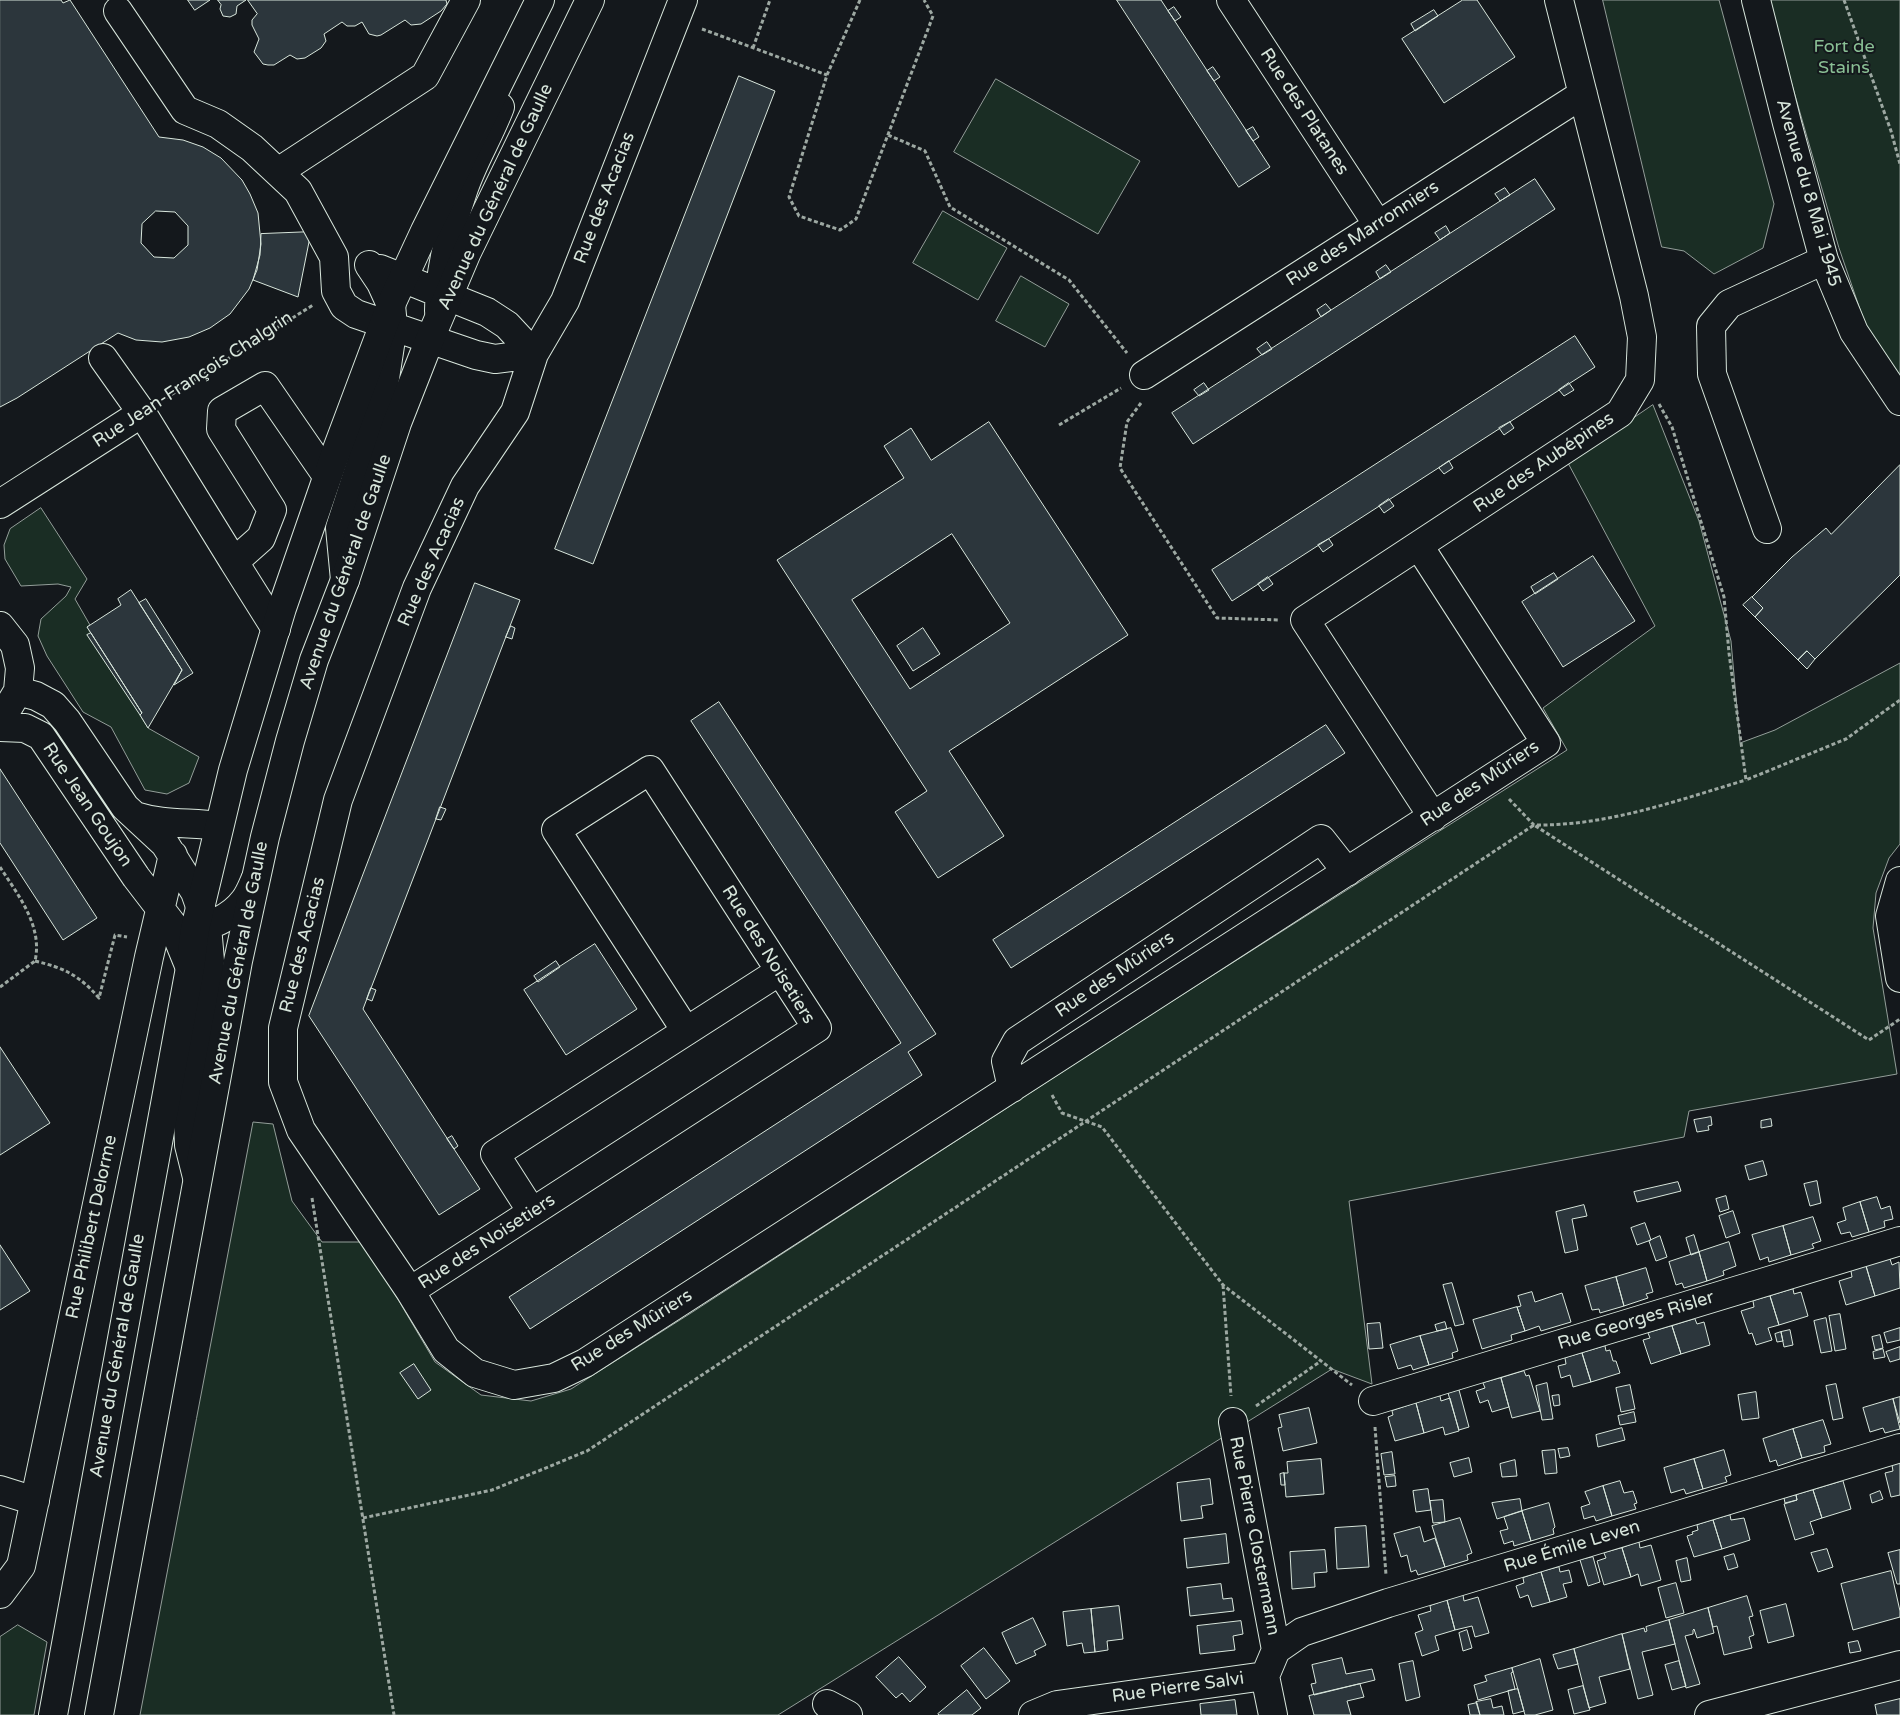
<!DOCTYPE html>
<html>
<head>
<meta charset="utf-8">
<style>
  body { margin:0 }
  canvas { display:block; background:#14181c }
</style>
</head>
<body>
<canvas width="1900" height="1715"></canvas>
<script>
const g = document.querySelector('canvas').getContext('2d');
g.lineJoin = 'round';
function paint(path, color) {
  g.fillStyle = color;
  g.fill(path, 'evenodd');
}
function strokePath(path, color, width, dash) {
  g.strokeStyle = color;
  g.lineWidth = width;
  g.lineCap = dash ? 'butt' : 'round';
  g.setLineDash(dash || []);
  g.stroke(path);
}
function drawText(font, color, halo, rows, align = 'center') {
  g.font = font + ' "Varela Round",sans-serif';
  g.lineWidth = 4;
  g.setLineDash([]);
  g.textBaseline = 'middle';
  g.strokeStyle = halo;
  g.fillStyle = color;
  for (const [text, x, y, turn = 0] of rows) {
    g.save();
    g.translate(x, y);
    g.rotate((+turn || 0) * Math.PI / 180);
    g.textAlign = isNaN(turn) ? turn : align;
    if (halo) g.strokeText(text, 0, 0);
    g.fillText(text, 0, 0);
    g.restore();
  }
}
const green = new Path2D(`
  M1603 0H1719L1774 204 1763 248 1714 274 1684 251 1662 247Z
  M1768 0H1900V382L1877 359 1839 248Z
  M996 79 1140 161 1098 234 954 152Z
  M943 211 1007 248 978 300 913 263Z
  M1021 276 1069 304 1045 347 996 321Z
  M1653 405 1699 521 1731 641 1740 743 1775 730 1900 663V844L1889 858 1876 893 1873 928 1897 1074 1689 1111 1684 1137 1349 1201 1372 1384 1332 1369 778 1715H140L253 1122 273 1124 292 1201 322 1242H364L435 1362 481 1395 531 1401 571 1389 691 1313 1133 1026 1567 750 1543 708 1655 626 1568 463Z
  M41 508 87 579 75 599 90 625 87 627 142 713 140 715 148 728 199 757 189 783 167 794 145 790 111 727 83 712 47 656 38 636 41 619 66 596 71 587 58 584 21 586 5 559 4 545 10 529Z
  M18 1625 47 1642 34 1715H0V1637Z`);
paint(green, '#1a2d24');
strokePath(green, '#939e99', 1);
const building = new Path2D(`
  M0 0H61L63 3 70 0 159 137 183 140 203 147 221 158 242 180 250 194 258 213 261 244 257 270 249 289 230 314 210 328 189 337 162 342 136 340 118 333 17 398 0 407Z
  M188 0H210L195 10Z
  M218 0H246L237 6 236 14 230 17 223 16 220 9 221 5Z
  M248 0H446L447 4 441 11 421 24 411 25 405 20 381 35 377 36 369 34 362 22 355 26H347L342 22 324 34 326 41 321 48 305 58 297 59 290 55 274 65H268L263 64 254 52 259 39 252 25V20L257 14Z
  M1117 0H1161L1270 167 1239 187Z
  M1463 0H1477L1515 57 1444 103 1402 39Z
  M1174 7 1181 17 1175 21 1168 11Z
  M1434 10 1438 16 1415 31 1411 24Z
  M1213 67 1220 77 1214 81 1207 71Z
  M739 76 775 91 593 564 555 549Z
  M1253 127 1259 137 1253 141 1246 131Z
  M1535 179 1555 209 1193 444 1172 413Z
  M1505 188 1510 195 1500 201 1495 194Z
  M156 211 175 212 188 226V245L174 258 154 257 141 243 142 224Z
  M1446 226 1450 233 1440 240 1435 233Z
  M311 232 298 297 253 280 260 255 261 234Z
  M1386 265 1391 272 1380 279 1376 272Z
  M1326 304 1331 310 1321 317 1317 310Z
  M1575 336 1595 367 1232 601 1212 570Z
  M1267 342 1272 349 1262 355 1257 349Z
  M1204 383 1209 390 1199 396 1194 390Z
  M1569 383 1574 390 1564 396 1559 390Z
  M989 422 1128 635 949 751 1004 836 938 878 895 812 927 791 777 560 904 478 884 446 911 428 931 460ZM952 534 1010 623 910 689 852 600Z
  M1510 422 1514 428 1504 435 1499 428Z
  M1449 461 1453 468 1444 474 1439 468Z
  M1900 465V575L1815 659 1807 651 1798 660 1755 617 1763 608 1752 597 1792 557 1826 528 1831 534Z
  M1389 499 1394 506 1384 513 1379 506Z
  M1329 539 1333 545 1323 552 1318 545Z
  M1593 556 1635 621 1563 667 1522 602Z
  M1554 573 1558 579 1535 594 1531 587Z
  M1268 577 1273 584 1263 591 1258 584Z
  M475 583 520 600 363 1009 480 1189 439 1215 309 1016Z
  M131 590 182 670 148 728 140 715 142 713 87 627 121 605 118 599Z
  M1752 597 1763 608 1755 617 1743 605Z
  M146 599 193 673 174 685 182 670 139 603Z
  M511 626 515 628 512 639 506 637Z
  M923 628 940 654 913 671 897 646Z
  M91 633 142 713 140 715 87 635Z
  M1807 651 1815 659 1807 669 1798 660Z
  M719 702 936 1034 908 1052 922 1075 530 1329 509 1297 901 1043 691 721Z
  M1326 725 1345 753 1011 968 993 940Z
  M0 769 97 918 63 940 0 843Z
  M440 807 446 809 441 820 436 819Z
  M595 944 637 1009 566 1055 524 990Z
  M556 961 560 967 538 982 534 976Z
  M371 988 376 990 372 1001 367 999Z
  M0 1047 50 1123 0 1155Z
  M1711 1117 1712 1125 1708 1126 1709 1130 1697 1132 1694 1120Z
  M1771 1119 1772 1126 1761 1128V1121Z
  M452 1136 458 1146 454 1149 447 1139Z
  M1763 1161 1767 1175 1749 1180 1745 1166Z
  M1817 1181 1821 1203 1810 1206 1804 1184Z
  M1678 1182 1681 1191 1637 1202 1634 1192Z
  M1726 1196 1729 1209 1720 1212 1716 1199Z
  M1877 1197 1881 1209 1890 1206 1893 1219 1884 1221 1885 1227 1869 1232 1860 1202Z
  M1860 1202 1869 1232 1852 1237 1850 1232 1841 1234 1837 1223 1846 1220 1843 1208Z
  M1584 1205 1587 1216 1572 1219 1578 1250 1565 1253 1556 1212Z
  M1733 1211 1740 1233 1726 1238 1719 1216Z
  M1813 1217 1821 1241 1812 1244 1814 1248 1791 1255 1783 1226Z
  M1645 1223 1651 1240 1637 1245 1631 1228Z
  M1783 1226 1791 1255 1769 1262 1768 1257 1760 1260 1752 1235Z
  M1694 1235 1699 1252 1691 1255 1686 1238Z
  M1660 1236 1667 1257 1656 1261 1649 1241Z
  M1729 1242 1736 1266 1723 1271 1724 1275 1707 1281 1699 1252Z
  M0 1245 30 1291 0 1310Z
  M1699 1252 1707 1281 1684 1288 1682 1283 1676 1285 1669 1262Z
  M1890 1259 1892 1265 1899 1262 1900 1288 1875 1296 1866 1266Z
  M1866 1266 1875 1296 1846 1305 1839 1281 1852 1277 1851 1271Z
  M1646 1268 1653 1292 1646 1294 1648 1298 1624 1306 1616 1277Z
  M1616 1277 1624 1306 1600 1313 1599 1309 1592 1310 1585 1286Z
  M1452 1283 1464 1324 1455 1326 1443 1285Z
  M1793 1289 1794 1294 1801 1292 1808 1316 1779 1325 1770 1296Z
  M1532 1292 1535 1302 1562 1293 1571 1322 1541 1331 1539 1326 1525 1331 1517 1307 1521 1306 1518 1296Z
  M1770 1296 1779 1325 1768 1328 1772 1340 1756 1345 1752 1333 1749 1334 1741 1311 1754 1307 1753 1301Z
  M1517 1307 1525 1331 1511 1335 1512 1340 1482 1349 1473 1320Z
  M1840 1314 1846 1349 1835 1351 1829 1316Z
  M1826 1318 1832 1351 1821 1353 1814 1321Z
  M1695 1319 1697 1324 1704 1322 1710 1345 1681 1354 1672 1326Z
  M1445 1322 1447 1329 1437 1331 1435 1325Z
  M1380 1323 1383 1348 1369 1349 1367 1324Z
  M1672 1326 1681 1354 1651 1364 1643 1340 1650 1338 1648 1333Z
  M1451 1328 1458 1351 1452 1353 1453 1358 1429 1365 1420 1336Z
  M1900 1328V1340L1887 1343 1884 1333Z
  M1790 1330 1793 1345 1784 1347 1781 1332Z
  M1781 1332 1783 1341 1777 1342 1775 1334Z
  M1880 1335 1883 1348 1875 1350 1872 1337Z
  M1420 1336 1429 1365 1413 1370 1411 1365 1398 1369 1390 1345Z
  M1605 1346 1606 1351 1610 1350 1613 1361H1616L1620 1373 1591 1382 1582 1353Z
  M1900 1347V1359L1890 1362 1886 1352Z
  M1883 1349 1885 1357 1874 1359 1873 1352Z
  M1582 1353 1591 1382 1573 1387 1570 1375 1561 1378 1558 1366 1566 1364 1565 1358Z
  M414 1364 431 1390 418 1399 400 1373Z
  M1524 1371 1526 1376 1529 1375 1540 1411 1512 1418 1501 1378Z
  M1501 1378 1509 1407 1492 1412 1488 1400 1480 1403 1476 1391 1485 1388 1483 1383Z
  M1547 1383 1553 1419 1542 1420 1536 1386Z
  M1836 1384 1843 1418 1833 1420 1826 1386Z
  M1630 1385 1635 1409 1621 1412 1616 1388Z
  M1459 1390 1469 1427 1459 1430 1448 1393Z
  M1756 1392 1759 1418 1742 1420 1738 1395Z
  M1559 1395 1560 1405 1554 1406 1552 1396Z
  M1440 1396 1441 1401 1450 1398 1459 1431 1445 1435 1443 1427 1424 1433 1416 1403Z
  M1900 1397V1423L1893 1399Z
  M1893 1399 1900 1429 1885 1433 1883 1428 1870 1432 1863 1408Z
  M1416 1403 1424 1433 1395 1441 1388 1417 1393 1415 1392 1411Z
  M1309 1408 1317 1443 1283 1451 1278 1428 1282 1427 1279 1415Z
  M1634 1412 1636 1422 1620 1425 1618 1416Z
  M1823 1420 1831 1444 1824 1446 1825 1452 1802 1458 1793 1429Z
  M1622 1428 1625 1440 1598 1447 1596 1435Z
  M1793 1429 1802 1458 1778 1466 1776 1460 1770 1462 1763 1439Z
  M1568 1448 1570 1456 1560 1458 1558 1449Z
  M1555 1450 1557 1473 1545 1474 1542 1451Z
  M1724 1450 1731 1475 1725 1477 1727 1482 1703 1489 1694 1459Z
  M1392 1452 1395 1474 1384 1475 1381 1454Z
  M1469 1458 1472 1472 1454 1477 1450 1463Z
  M1321 1459 1324 1494 1286 1497 1284 1473H1288L1287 1462Z
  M1694 1459 1703 1489 1686 1494 1684 1489 1671 1493 1664 1468Z
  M1515 1460 1517 1476 1502 1477 1500 1464Z
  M1900 1463V1495L1891 1497 1885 1473 1893 1471 1892 1465Z
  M1284 1473 1285 1485H1281L1280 1474Z
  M1395 1476 1396 1486 1387 1487 1385 1477Z
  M1210 1479 1213 1504 1201 1506 1203 1518 1181 1521 1177 1483Z
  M1620 1481 1624 1493 1633 1491 1637 1503 1634 1504 1636 1509 1612 1516 1603 1486Z
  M1843 1481 1851 1509 1822 1518 1813 1490Z
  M1603 1486 1612 1516 1596 1521 1594 1516 1584 1519 1581 1507 1590 1504 1585 1492Z
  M1428 1489 1431 1510 1416 1512 1413 1491Z
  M1813 1490 1822 1518 1810 1522 1814 1534 1795 1540 1784 1504 1797 1500 1796 1495Z
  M1880 1491 1883 1499 1872 1503 1870 1495Z
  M1796 1495 1797 1500 1785 1503 1784 1498Z
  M1520 1499 1522 1511 1497 1519 1492 1503Z
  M1443 1500 1445 1522 1433 1523 1430 1501Z
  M1549 1503 1555 1527 1553 1529 1554 1534 1531 1541 1522 1511Z
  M1522 1511 1531 1541 1514 1546 1513 1541 1504 1544 1500 1531 1508 1529 1504 1517Z
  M1730 1515 1731 1520 1744 1518 1750 1540 1722 1549 1713 1520Z
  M1460 1518 1472 1553 1467 1555 1468 1560 1445 1567 1432 1526Z
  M1713 1520 1722 1549 1694 1557 1687 1536 1693 1534 1692 1532 1698 1530 1697 1525Z
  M1366 1526 1369 1567 1337 1569 1335 1528Z
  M1420 1527 1424 1542 1435 1538 1445 1567 1418 1575 1416 1570 1411 1572 1407 1555 1401 1557 1394 1534Z
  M1226 1534 1229 1563 1187 1568 1184 1539Z
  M1639 1542 1640 1548 1651 1545 1661 1580 1641 1586 1638 1574 1631 1577 1622 1548Z
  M1622 1548 1631 1577 1604 1585 1597 1561 1606 1558 1604 1553Z
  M1827 1549 1833 1567 1818 1572 1811 1553Z
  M1325 1550 1327 1572 1314 1573 1315 1587 1292 1589 1290 1552Z
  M1900 1550V1584H1897L1888 1553Z
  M1734 1554 1738 1567 1728 1570 1724 1557Z
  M1593 1557 1600 1582 1588 1586 1580 1560Z
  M1687 1558 1691 1580 1681 1582 1676 1561Z
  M1559 1567 1560 1572 1569 1570 1572 1582 1563 1584 1567 1597 1550 1602 1541 1572Z
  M1891 1571 1900 1611V1617L1853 1630 1841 1584Z
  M1541 1572 1550 1602 1532 1607 1528 1595 1520 1598 1516 1586 1524 1583 1523 1578Z
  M1676 1583 1684 1613 1666 1618 1658 1588Z
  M1221 1584 1223 1599 1232 1598 1234 1611 1190 1616 1187 1588Z
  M1463 1595 1464 1601 1478 1597 1489 1633 1475 1637 1472 1626 1455 1630 1447 1600Z
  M1747 1596 1753 1616 1749 1617 1754 1635 1749 1637 1752 1648 1724 1655 1717 1626 1713 1627 1708 1608Z
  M1447 1600 1455 1630 1435 1636 1439 1650 1422 1656 1415 1633 1423 1630 1418 1615 1431 1611 1430 1606Z
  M1786 1604 1794 1636 1768 1643 1760 1611Z
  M1119 1606 1123 1639 1107 1641 1108 1650 1095 1652 1091 1609Z
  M1708 1608 1714 1633 1697 1638 1694 1629 1693 1630V1634L1685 1636 1700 1684 1686 1688 1669 1620Z
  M1091 1609 1095 1652 1084 1653 1082 1643 1067 1646 1063 1612Z
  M1033 1618 1046 1645 1034 1651 1036 1655 1016 1664 1002 1633Z
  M1669 1620 1675 1644 1642 1652 1653 1695 1638 1699 1622 1634 1644 1628 1645 1632 1647 1631 1646 1627Z
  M1241 1621 1243 1634 1233 1636 1235 1650 1200 1654 1197 1626Z
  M1467 1630 1472 1648 1463 1651 1459 1633Z
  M1622 1634 1630 1669 1599 1677 1606 1703 1589 1708 1574 1649Z
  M1858 1641 1861 1651 1850 1653 1848 1643Z
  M984 1648 1010 1681 986 1699 961 1666Z
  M1574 1649 1578 1664 1558 1669 1553 1655Z
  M899 1657 926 1687 910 1702 902 1693 896 1698 876 1677Z
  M1342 1658 1346 1674 1372 1669 1375 1680 1314 1695 1311 1684 1316 1683 1312 1665Z
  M1540 1659 1553 1710 1535 1715H1525L1512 1668Z
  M1413 1661 1420 1697 1406 1701 1399 1664Z
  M1679 1661 1686 1686 1672 1690 1665 1665Z
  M1512 1668 1513 1672 1511 1673 1515 1689 1478 1700 1474 1685 1487 1681 1485 1676Z
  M1360 1684 1364 1697 1347 1701 1351 1715H1314L1309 1696Z
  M1583 1686 1590 1710 1574 1714 1568 1690Z
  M1518 1689 1524 1711 1513 1714 1508 1691Z
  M967 1690 981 1708 972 1715H939L938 1714Z
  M1491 1699 1493 1708 1502 1706 1504 1715H1480L1476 1702Z
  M1900 1699V1715H1877L1875 1705Z
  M1235 1700 1237 1715H1201L1200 1704Z
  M1477 1703 1480 1715H1470L1468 1705Z`);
paint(building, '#2c363c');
strokePath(building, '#d8e6dc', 1);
const minor = new Path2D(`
  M683 0 565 301 534 354 515 412 465 486 417 588 338 800 283 1028V1082L301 1130 410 1291 446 1350 475 1373 514 1385 554 1378 585 1363 1546 743 1419 546
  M1231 0 1378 225
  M1756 0 1787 123 1824 260 1854 332 1900 401
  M118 11 185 110 218 124 252 148 298 191 334 257 336 291 344 306 356 314 476 355 495 359 534 354
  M278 172 425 76 466 0
  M380 269 487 312 507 325 534 354
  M439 311C439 271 450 229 463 191 472 163 489 136 500 107
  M103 358 142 413 234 562 261 538 272 510 221 429 222 411 265 386 327 476
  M1144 375 1583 94
  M0 504 142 413
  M1767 529 1712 374 1711 326 1729 304 1824 260
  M234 562 276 629
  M345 580 340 528 382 398 393 326 391 305 381 283 369 265
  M0 626 15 645 20 668 18 691 9 706
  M18 691 36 696 53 705 67 721 125 807 165 844 195 892 207 926 210 961 207 1018 190 1099 188 1120 189 1145 197 1177
  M0 727 25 728 41 736 136 877 172 924 190 968
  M135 816C163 825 190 822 219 826
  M1433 817 1305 620 1620 413 1640 380 1642 337 1634 296 1559 0
  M1900 881 1890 916 1900 978
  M190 929C209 928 232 917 244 901 249 895 252 887 255 880
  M1012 1088 1006 1061 1017 1041 1321 839 1347 872
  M532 1212 495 1154 780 971
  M410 1291 817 1028 650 770 556 830 686 1031
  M1373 1401 1900 1241
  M1233 1422 1276 1650
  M0 1490 35 1501
  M0 1594 21 1566 149 957 173 855
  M1265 1676 1276 1650 1302 1632 1388 1603 1900 1448
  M1265 1676 1273 1715
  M827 1704 848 1715
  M1033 1715 1057 1705 1265 1676
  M1709 1715 1900 1665`);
const major = new Path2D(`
  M53 1715 190 968 195 929 233 770 282 608 336 452 393 300 425 231 540 0
  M99 1715 238 961 265 837 290 741 314 660 345 580 397 423 430 339 467 252 590 0`);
strokePath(minor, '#d8e6dc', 30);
strokePath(major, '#d8e6dc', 30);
strokePath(new Path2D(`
  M860 0 827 75 789 197 799 216 840 230 856 219 933 16 924 0
  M1844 0 1891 131 1900 164
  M702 29 827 75
  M753 48 770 0
  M888 135 925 151 950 207 1069 280 1127 353
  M166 398 313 305
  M1141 403 1127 422 1120 468 1217 618 1280 620
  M1659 404 1672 427 1724 597 1729 653 1746 780 1846 739 1900 700
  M1059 425 1121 388
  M1509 799 1534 825C1608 826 1675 801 1746 780
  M0 867C18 895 43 926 35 961L0 987
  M35 961C64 968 79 975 99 998L115 935 127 937
  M1052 1095 1062 1113 1102 1127 1223 1285 1352 1385
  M312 1198 394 1715
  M1223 1285 1231 1396
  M1256 1406 1321 1361
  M1375 1427 1386 1575
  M363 1518 492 1490 587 1451 1534 825 1869 1040 1900 1019`), '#9da8a2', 3, [4, 2.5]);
strokePath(minor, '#14181c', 28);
strokePath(major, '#14181c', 28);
drawText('18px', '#8ac095', '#14181c', [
  ["Fort de",1844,47],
  ["Stains",1844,68]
]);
drawText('18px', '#d8e6dc', '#14181c', [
  ["Rue des Platanes",1304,112,57],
  ["Avenue du 8 Mai 1945",1808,193,74],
  ["Avenue du Général de Gaulle",496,197,-65],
  ["Rue des Acacias",605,198,-69],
  ["Rue des Marronniers",1363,234,-33],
  ["Rue Jean-François Chalgrin",193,380,-33],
  ["Rue des Aubépines",1544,463,-34],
  ["Rue des Acacias",432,562,-66],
  ["Avenue du Général de Gaulle",346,572,-71],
  ["Rue des Mûriers",1480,784,-34],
  ["Rue Jean Goujon",87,805,56],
  ["Rue des Acacias",303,945,-76],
  ["Rue des Noisetiers",768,955,58],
  ["Avenue du Général de Gaulle",239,963,-79],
  ["Rue des Mûriers",1115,975,-34],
  ["Rue Philibert Delorme",92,1227,-78],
  ["Rue des Noisetiers",487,1242,-33],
  ["Rue Georges Risler",1636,1321,-17],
  ["Rue des Mûriers",632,1331,-32],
  ["Avenue du Général de Gaulle",118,1356,-80],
  ["Rue Pierre Clostermann",1254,1536,79],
  ["Rue Émile Leven",1572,1547,-17],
  ["Rue Pierre Salvi",1178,1688,-8]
]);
</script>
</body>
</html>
